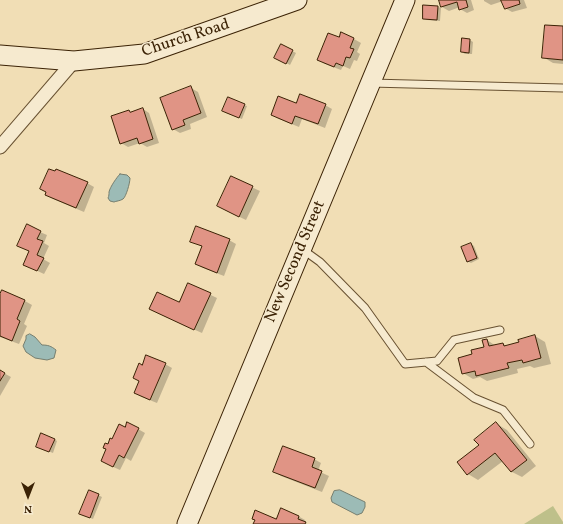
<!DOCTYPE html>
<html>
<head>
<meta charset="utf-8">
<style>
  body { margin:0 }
  #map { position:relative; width:563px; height:524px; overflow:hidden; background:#f1deb5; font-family:Vollkorn,serif }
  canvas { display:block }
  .north { position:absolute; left:8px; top:476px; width:40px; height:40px; -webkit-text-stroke:3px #f6eacf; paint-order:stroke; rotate:180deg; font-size:11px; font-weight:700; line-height:16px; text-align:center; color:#3b2205 }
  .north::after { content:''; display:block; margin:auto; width:14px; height:18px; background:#3b2205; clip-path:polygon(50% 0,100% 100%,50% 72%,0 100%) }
</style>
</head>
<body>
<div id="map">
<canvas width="563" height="524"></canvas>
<div class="north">N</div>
</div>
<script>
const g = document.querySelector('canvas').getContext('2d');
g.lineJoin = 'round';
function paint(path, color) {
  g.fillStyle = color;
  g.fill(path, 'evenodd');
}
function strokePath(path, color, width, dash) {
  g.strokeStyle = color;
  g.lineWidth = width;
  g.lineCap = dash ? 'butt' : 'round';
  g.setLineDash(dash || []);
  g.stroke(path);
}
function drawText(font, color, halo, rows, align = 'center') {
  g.font = font + ' Vollkorn,serif';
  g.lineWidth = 3;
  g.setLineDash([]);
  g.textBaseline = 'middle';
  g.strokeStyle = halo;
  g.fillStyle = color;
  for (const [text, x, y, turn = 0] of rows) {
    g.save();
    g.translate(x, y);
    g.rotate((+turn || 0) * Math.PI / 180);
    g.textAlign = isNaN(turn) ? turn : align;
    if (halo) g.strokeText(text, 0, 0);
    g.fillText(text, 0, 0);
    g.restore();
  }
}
paint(new Path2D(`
  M553 506 563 522V524H524Z`), '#bec08a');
const water = new Path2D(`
  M120 174 127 175 130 178C130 183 126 197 123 199 120 201 116 201 114 202L110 201 108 198C109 196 109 194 109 192 110 187 117 177 120 174Z
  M30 334 35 337 42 345C48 345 51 346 56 350L54 358 47 360 35 358 26 352 23 346 26 339V336Z
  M340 490 365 502V507L362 513 357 515 332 502 331 498 334 491Z`);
paint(water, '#9cbbb6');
strokePath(water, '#757e6f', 1);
paint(new Path2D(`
  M440 0H471L474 10 467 13 460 9V7L449 11 442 7Z
  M484 0H524L527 8 512 12 505 8 503 1 491 5 484 1Z
  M438 7 441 8 440 21 427 20 424 18Z
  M563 27V64L553 63 543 57Z
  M341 34 354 39 361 43 357 52 360 54 357 61 354 60 350 69 343 66 341 70 325 64 318 60 339 38Z
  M470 40 473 42 472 54H465L462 52Z
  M281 45 296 53 290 65 275 57Z
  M191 88 198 92 207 117 190 124 191 129 180 133 173 129Z
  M296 104 325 105 332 109 325 128 302 119 299 127 279 119 272 115Z
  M244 105 247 106 242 119 226 113Z
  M143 109 149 113 159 143 147 147 140 143 128 147 121 143 129 111 131 113Z
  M232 178 260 191 246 220 225 210Z
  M87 183 94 187 84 212 53 199 46 195Z
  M40 232 47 235 44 243 49 246 43 259 50 263 44 274 31 268 30 252 18 245Z
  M229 240 236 244 224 276 203 268 196 264 203 247 191 241Z
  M471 244 474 246 479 259 471 263 467 261Z
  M188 284 217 298 202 333 157 313 179 303Z
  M2 291 25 301 32 305 24 324 27 326 19 344 0 337V297Z
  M535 336 545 342 551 364 534 368 530 366 517 369 518 373 487 381 480 377 473 379 463 373 473 355 485 348 487 340 496 346 503 344 507 346 520 343Z
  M165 364 172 368 157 403 142 397 135 393 140 381 143 366Z
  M0 371 11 377 0 396Z
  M497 424 507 430 536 466 522 477 512 472 503 461 478 480 468 474 459 463 480 445Z
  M125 429H138L145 433 131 461 126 458 120 470 109 465 108 445 112 440Z
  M54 439 57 441 53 453 40 448Z
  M314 459 321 463 318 471 329 476 322 492 281 476 275 472Z
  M90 491 102 497 93 519 83 515Z
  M298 516 305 520 304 522 307 524H254L256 520H277Z`), '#0003');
const building = new Path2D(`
  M439 0H466L468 7 459 10 457 2 441 7Z
  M501 0H519L520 4 505 9Z
  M423 5 438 6 437 20 423 19Z
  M545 25 563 26V60L542 58Z
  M341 32 354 38 350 48 354 49 350 58 346 57 343 66 336 63 334 67 317 60 328 33 339 37Z
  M462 38 470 39 469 53 461 52Z
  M281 44 293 50 286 64 274 58Z
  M191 86 201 113 183 120 185 125 172 130 160 98Z
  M300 94 326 104 318 124 295 116 292 124 271 115 278 96 296 103Z
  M228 97 245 104 239 118 222 111Z
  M143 108 153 139 139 144 137 138 120 144 111 116 129 110 130 112Z
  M49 169 55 171 56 169 88 182 76 208 45 195 46 192 40 189Z
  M231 176 253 186 239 217 217 206Z
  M27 224 41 231 37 239 43 241 37 255 44 258 37 271 23 265 29 251 17 246Z
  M196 226 230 239 217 273 195 264 202 246 190 242Z
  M471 243 477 258 467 262 461 247Z
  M188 283 211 293 194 330 149 309 157 292 179 302Z
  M2 290 25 300 17 319 20 321 12 341 0 336V294Z
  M535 335 541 358 523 363 522 360 507 363 509 368 476 376 475 371 462 374 458 358 472 354 471 350 484 347 482 340 487 339 489 346 503 343 504 346 519 342 518 340Z
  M146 355 166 363 150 400 134 393 139 381 133 378 139 363 142 365Z
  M0 370 5 373 0 381Z
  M127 422 139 428 124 458 119 455 113 467 101 461 106 449 103 448 105 443 108 444 110 438 112 439 119 424 125 427Z
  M496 422 527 460 511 472 495 453 467 475 457 462 479 445 474 440Z
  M41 433 55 439 49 452 36 447Z
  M283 446 315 458 312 467 322 471 315 488 273 472Z
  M89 490 99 494 90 518 79 514Z
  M281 508 299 516 298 519 306 522 305 524H253L255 520 252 519 255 510 276 519Z`);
paint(building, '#e09485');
strokePath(building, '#3b2205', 1);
const lane = new Path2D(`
  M371 83 563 88
  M302 249 320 262 365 308 405 364 437 361 454 340 500 330
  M426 362 474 398 503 410 530 444`);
const street = new Path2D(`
  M0 147 74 61`);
const secondary = new Path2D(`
  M0 55 74 61 144 54 297 0
  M187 524 405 0`);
strokePath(lane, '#685131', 9);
strokePath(street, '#685131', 15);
strokePath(secondary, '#3b2205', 21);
strokePath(lane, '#f6eacf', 7);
strokePath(street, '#f6eacf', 13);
strokePath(secondary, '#f6eacf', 19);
drawText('16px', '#3b2205', '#f6eacf', [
  ["Church Road",186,39,-18],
  ["New Second Street",296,262,-67]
]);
</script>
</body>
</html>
